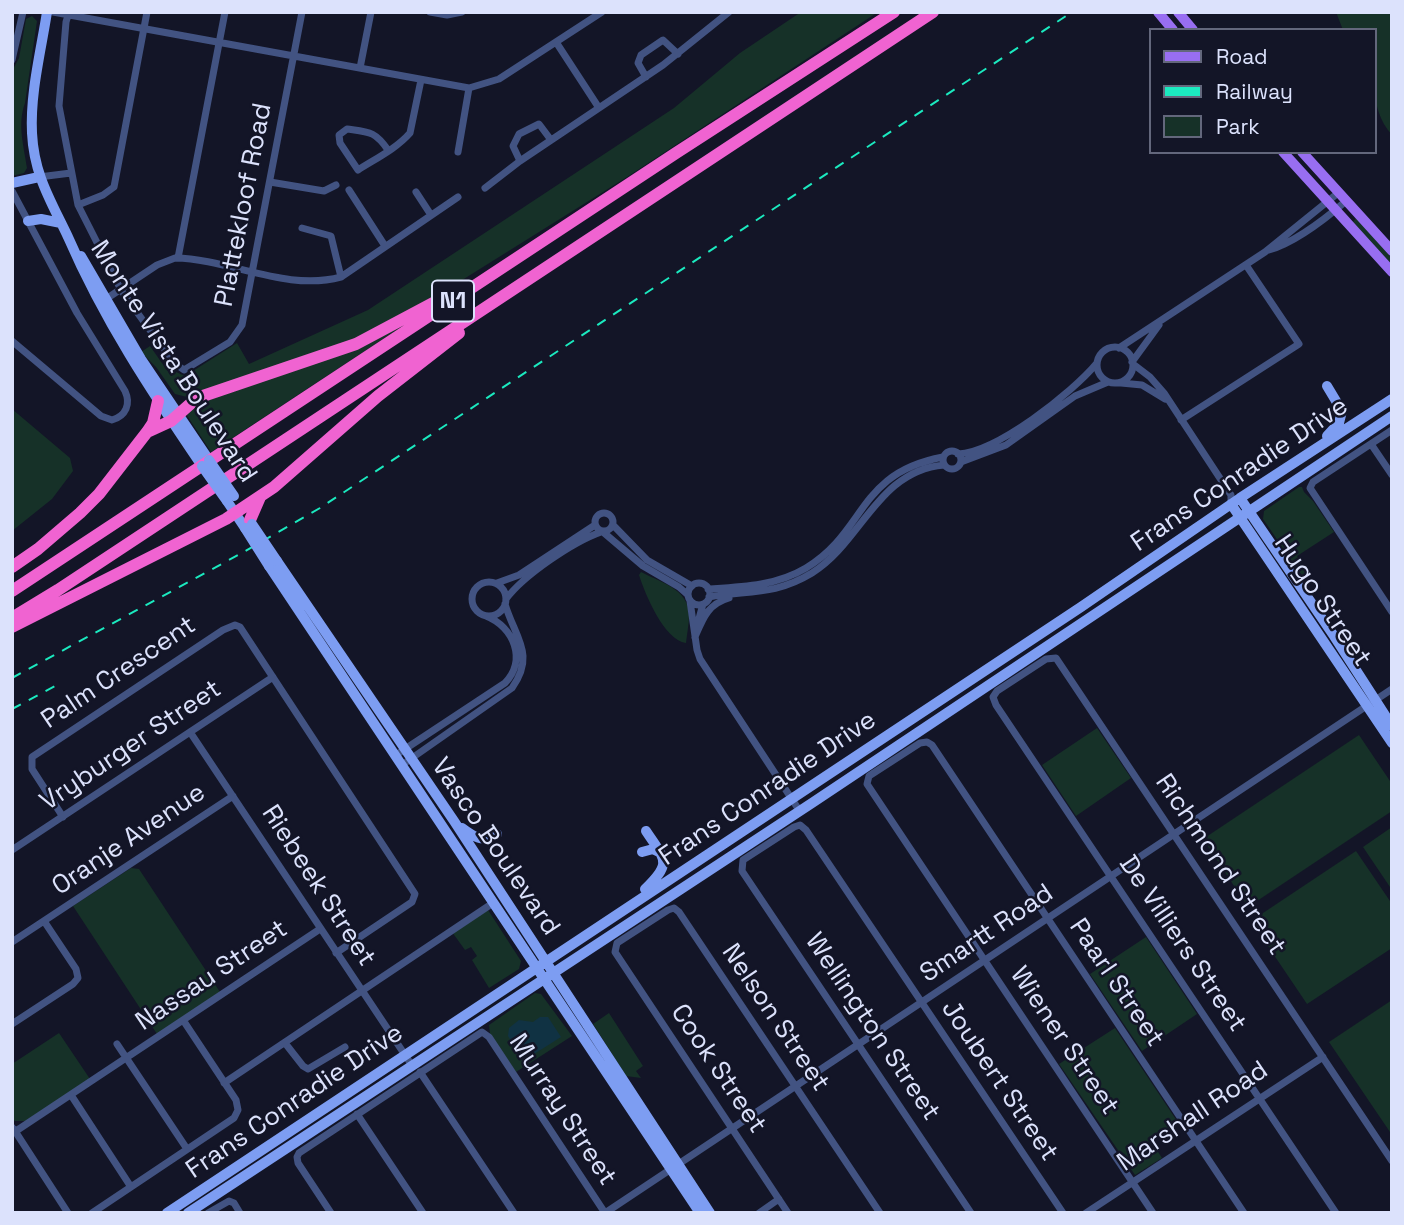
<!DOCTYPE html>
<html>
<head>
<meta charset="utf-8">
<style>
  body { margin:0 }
  #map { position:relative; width:1404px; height:1225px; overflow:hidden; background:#131527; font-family:"Space Grotesk",sans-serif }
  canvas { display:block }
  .frame { position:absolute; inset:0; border:14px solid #dce2fc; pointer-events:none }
  .legend { position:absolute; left:1149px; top:28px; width:228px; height:126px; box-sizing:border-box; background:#131527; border:2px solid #63677c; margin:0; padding:9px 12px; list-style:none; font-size:21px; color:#dce2fc }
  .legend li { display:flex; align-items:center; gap:14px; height:35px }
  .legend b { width:35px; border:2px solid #63677c }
</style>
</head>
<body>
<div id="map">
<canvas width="1404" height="1225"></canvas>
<div class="frame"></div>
<ul class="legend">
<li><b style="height:9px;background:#986ef1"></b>Road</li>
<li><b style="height:9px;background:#1be9bf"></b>Railway</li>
<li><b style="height:19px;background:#163128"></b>Park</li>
</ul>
</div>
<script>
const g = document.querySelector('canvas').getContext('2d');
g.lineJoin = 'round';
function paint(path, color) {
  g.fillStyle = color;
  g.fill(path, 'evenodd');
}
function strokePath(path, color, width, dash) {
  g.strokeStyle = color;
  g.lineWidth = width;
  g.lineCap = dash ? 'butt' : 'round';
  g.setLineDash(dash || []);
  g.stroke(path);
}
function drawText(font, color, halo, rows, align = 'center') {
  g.font = font + ' "Space Grotesk",sans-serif';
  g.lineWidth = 5;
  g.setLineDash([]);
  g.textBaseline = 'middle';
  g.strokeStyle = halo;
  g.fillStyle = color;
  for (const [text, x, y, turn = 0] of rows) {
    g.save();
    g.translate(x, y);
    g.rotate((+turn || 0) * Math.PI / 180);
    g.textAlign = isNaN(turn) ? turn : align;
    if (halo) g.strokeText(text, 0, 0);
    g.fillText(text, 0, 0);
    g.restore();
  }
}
paint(new Path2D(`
  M801 12H878L627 177 419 307 366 335 187 397 175 394 156 367 141 352 150 346 171 376 176 372 185 376 237 343 249 364 368 310 674 108 740 53Z
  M1336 12H1392V135C1367 107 1374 65 1374 30H1343Z
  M32 16 37 21 25 103C17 125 24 146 27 168L24 173 12 176V71L19 58 26 19Z
  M1356 218 1392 258V265L1353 222Z
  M424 312 211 452 186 414 187 409Z
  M12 409 70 458 73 471 52 499 12 531Z
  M1299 487H1302L1304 492 1313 501 1334 532 1297 556 1310 577 1305 580 1263 519 1264 511Z
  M641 572C660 582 689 589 689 615 689 624 687 634 686 643 664 640 645 594 639 575Z
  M1097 728 1131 778 1076 816 1042 765Z
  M1359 735 1392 784V811L1248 907 1203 839Z
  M1392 827V890L1363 847Z
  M1356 851 1392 904V948L1307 1004 1251 921Z
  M131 868 139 869 220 992 157 1034 73 906Z
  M488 910 521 961 519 969 489 988 472 960 477 956 471 947 465 950 452 932Z
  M1146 937 1197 1014 1142 1051 1090 974Z
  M535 993 541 994 572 1036 516 1072 490 1034 489 1025Z
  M1392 1000V1135L1329 1042Z
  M609 1013 643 1066 636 1071 641 1078 626 1076 595 1027 593 1024Z
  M1115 1028 1179 1124 1151 1141 1162 1158 1135 1175 1059 1064Z
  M59 1033 90 1079 26 1121H15L12 1119V1064Z`), '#163128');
paint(new Path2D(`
  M540 1017H548L561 1037 523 1061 508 1036 509 1028 519 1020 533 1022Z`), '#103243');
strokePath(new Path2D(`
  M53 12 469 88 499 79 602 12
  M69 12 66 22 59 106 78 205 121 290 173 362 184 370 230 342 242 325 302 12
  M430 12 447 15 462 12
  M556 42 599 108
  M12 60 23 12
  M360 68 371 12
  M646 77 638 63 641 55 663 40 678 54
  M388 150C375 131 369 132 347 129L339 135 340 143 358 170C375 159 396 149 410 133L421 80
  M458 152 469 88
  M520 161 513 146 519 134 539 124 551 140
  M39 177 71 173
  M270 182 324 191 336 185
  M485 188 520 161 663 65 729 12
  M349 190 385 246
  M12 191 77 313 125 391C131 404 126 416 112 420L101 416 12 341
  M416 192 431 215
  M78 205 103 195 114 187 147 12
  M302 228 331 236 341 277
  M1269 250C1296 242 1324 220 1346 201
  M178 258 225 12
  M105 303 106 299 157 265 175 258C230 259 286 292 341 277L458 197
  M1097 365a18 18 0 1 1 36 0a18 18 0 1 1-36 0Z
  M1119 348 1265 252 1338 193
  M1132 362 1159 325
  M1133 364 1150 377 1164 393 1231 495V504
  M1121 383 1142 385 1165 399
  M1181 420 1299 344 1246 265
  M1392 430 1313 482 1310 488 1392 612
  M1371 444 1392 475
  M943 460a9 9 0 1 1 18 0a9 9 0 1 1-18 0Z
  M958 454C997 452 1072 393 1097 363
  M961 462 1006 445 1075 396 1108 382
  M595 522a9 9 0 1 1 18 0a9 9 0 1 1-18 0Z
  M613 525 647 560 692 586
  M603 532 643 566 679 587 688 595
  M472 599a17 17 0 1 1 34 0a17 17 0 1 1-34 0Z
  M497 583 519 575 595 525
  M688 594a11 11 0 1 1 22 0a11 11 0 1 1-22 0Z
  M708 589C742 587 776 586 806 568 867 531 857 473 943 457
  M709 597C748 590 774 596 812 573 862 542 877 471 944 465
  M506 599C524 575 573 542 601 532
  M690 601 697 650 700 659 799 810
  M697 626 703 604
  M695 637C703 618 708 604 729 598
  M190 732 411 1064
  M396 755 505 683C527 660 514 627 486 616
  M402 765 512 688C536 654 515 638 505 604
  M63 817 32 769V757L223 630 235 625 240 627 415 894 412 902 336 953
  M12 850 273 677
  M12 942 233 796
  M12 1024 73 984 78 978 76 969 44 921
  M285 1043 303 1066 308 1069 345 1047
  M117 1044 187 1149
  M420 1072 514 1213
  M224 1083 493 903
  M71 1095 131 1187
  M357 1114 423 1213
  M12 1127 15 1131 19 1129 320 929
  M15 1131 68 1213
  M92 1213 234 1118 238 1110 236 1100 183 1020
  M208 1213 229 1201 234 1203 240 1213
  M331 1213 298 1163 297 1157 299 1153 482 1032 489 1037 605 1213
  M605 1213 1392 689
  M759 1213 779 1199
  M788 1213 615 952 617 943 668 910 674 908 679 912 880 1213
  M971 1213 742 871 743 860 794 827 800 825 806 830 1063 1213
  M1086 1213 1323 1057
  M1153 1213 867 784 869 776 920 743 927 742 932 745 1244 1213
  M1336 1213 996 705 993 697 997 691 1046 659 1056 658 1392 1161`), '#425382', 7);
strokePath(new Path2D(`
  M47 12C41 51 30 93 32 133 34 175 51 201 68 237 104 320 151 391 202 466
  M12 183 39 177
  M28 221 41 219 61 223
  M81 256 141 359 209 460
  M1327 386 1342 411 1339 423 1327 436
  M1240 498 1334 636 1392 726
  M227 501 245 528
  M1231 504 1392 743
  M277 561 454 821 710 1213
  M269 566 700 1213
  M462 828C474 837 482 843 497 834
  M642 852 653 849 659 852
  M645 889C673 862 665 860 646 831
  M167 1213 1081 607 1240 498 1392 399
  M188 1213 812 803 1392 416`), '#7d9df2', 10);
strokePath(new Path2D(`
  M1158 12 1173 30
  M1178 12 1193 30
  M1283 152 1392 272
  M1302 152 1392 251`), '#986ef1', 10);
strokePath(new Path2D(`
  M147 432 171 421 197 398 356 344 450 294
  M250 520 260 497
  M12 567 38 549 80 513 99 494 147 432 153 423 158 401
  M12 591 676 153 894 12
  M12 618 58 590 933 12
  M12 627 226 519 274 487 378 396 459 333`), '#f063d1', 12);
strokePath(new Path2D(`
  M12 678 240 554 320 508 1072 12
  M12 709 57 685`), '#1be9bf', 2, [10, 9]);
strokePath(new Path2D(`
  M209 460 234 496
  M202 466 227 501
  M252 524 277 561
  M245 528 269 566`), '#7d9df2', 10);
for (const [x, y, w] of [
  [453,301,42]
]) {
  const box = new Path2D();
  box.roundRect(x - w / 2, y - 20.5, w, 41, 5);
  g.fillStyle = '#131527';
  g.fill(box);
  strokePath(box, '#dce2fc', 2);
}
drawText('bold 24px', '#dce2fc', null, [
  ["N1",453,301]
]);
drawText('26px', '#dce2fc', '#131527', [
  ["Plattekloof Road",244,205,-79],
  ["Monte Vista Boulevard",173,362,57],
  ["Frans Conradie Drive",1240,475,-34],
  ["Hugo Street",1322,601,56],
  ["Palm Crescent",119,673,-34],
  ["Vryburger Street",131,746,-34],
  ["Frans Conradie Drive",768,789,-34],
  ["Oranje Avenue",129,840,-34],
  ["Vasco Boulevard",495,847,56],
  ["Richmond Street",1220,865,56],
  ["Riebeek Street",318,886,57],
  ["Smartt Road",987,934,-34],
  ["De Villiers Street",1182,944,56],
  ["Nassau Street",212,976,-34],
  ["Paarl Street",1116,983,56],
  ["Nelson Street",775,1018,56],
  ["Wellington Street",872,1027,56],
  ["Wiener Street",1064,1041,56],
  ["Cook Street",718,1069,56],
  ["Joubert Street",999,1081,56],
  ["Frans Conradie Drive",295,1102,-34],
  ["Murray Street",562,1110,57],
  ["Marshall Road",1193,1117,-34]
]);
</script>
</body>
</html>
